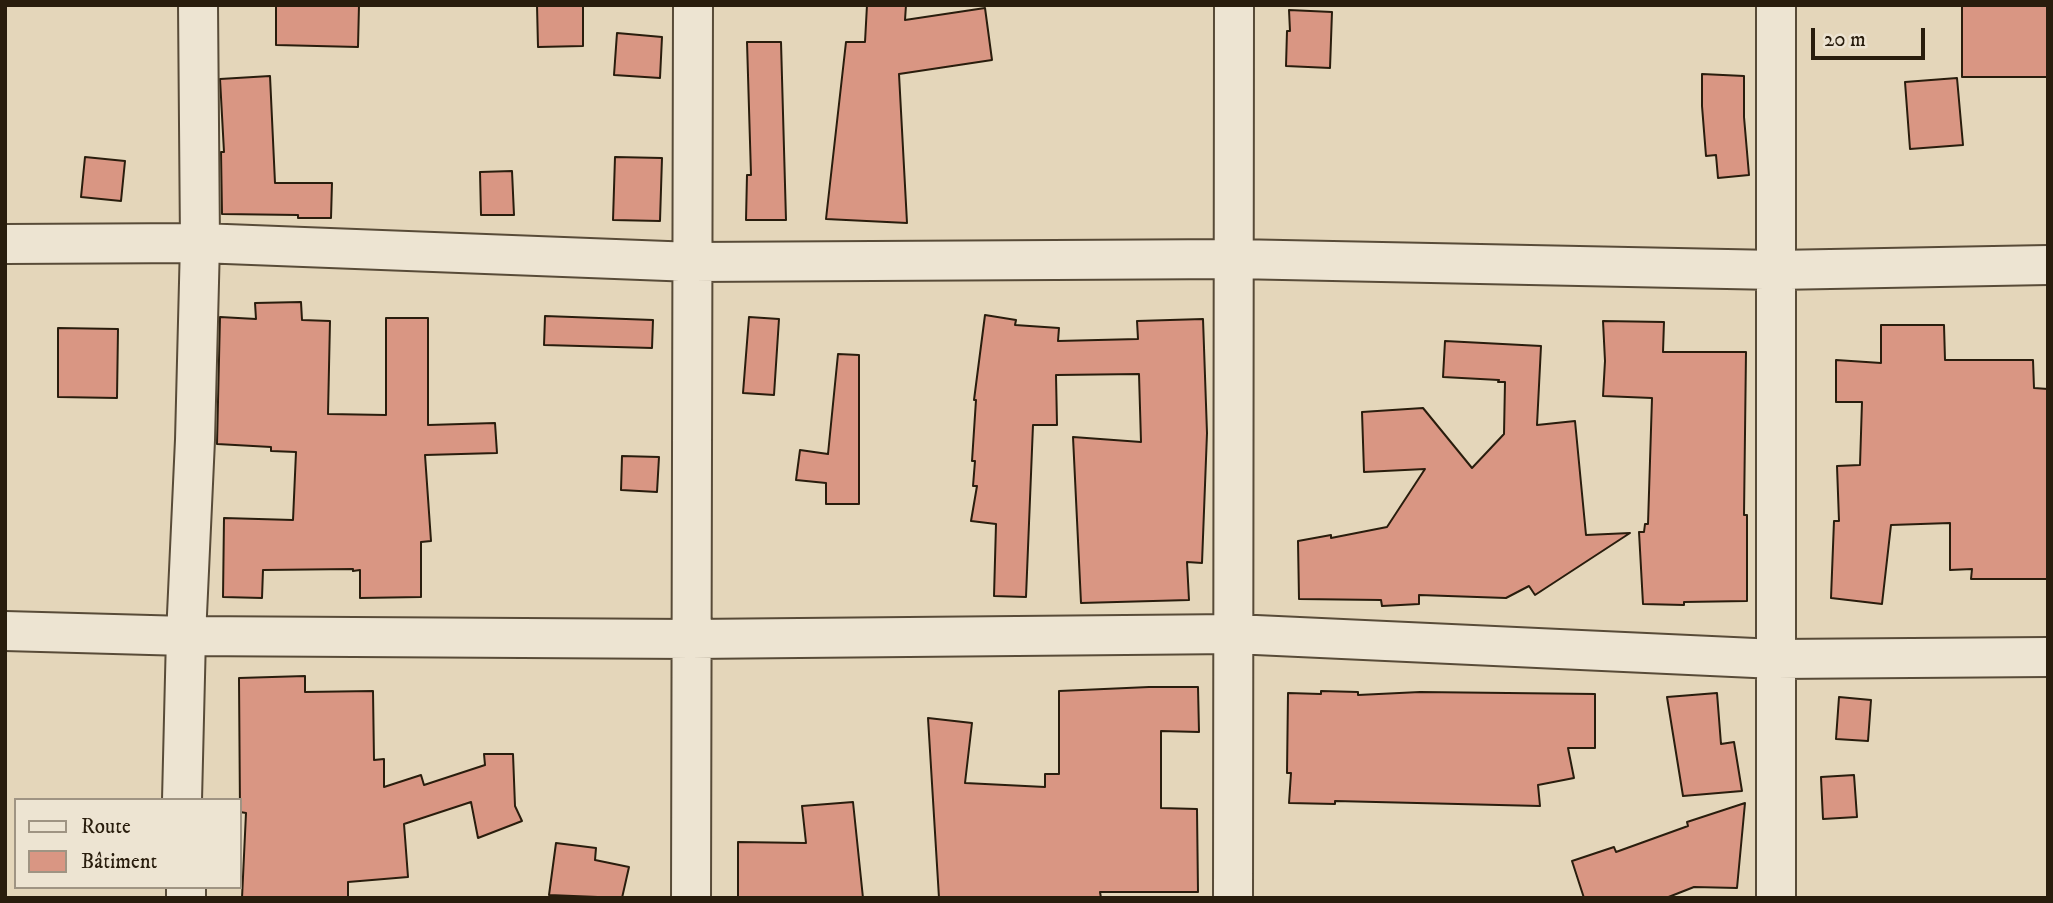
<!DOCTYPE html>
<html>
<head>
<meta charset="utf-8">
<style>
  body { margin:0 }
  #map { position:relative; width:2053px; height:903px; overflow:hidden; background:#e4d6ba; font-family:"IM FELL DW Pica",serif }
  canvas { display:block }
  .frame { position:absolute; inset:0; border:7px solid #291d0d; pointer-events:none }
  .legend { position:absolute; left:14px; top:798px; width:228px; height:91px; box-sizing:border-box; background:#ede4d2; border:2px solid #9f9483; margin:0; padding:9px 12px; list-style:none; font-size:21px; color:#291d0d }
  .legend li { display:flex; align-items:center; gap:14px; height:35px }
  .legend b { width:35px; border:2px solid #9f9483 }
  .scale { position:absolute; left:1811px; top:28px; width:114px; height:32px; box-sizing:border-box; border:4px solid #291d0d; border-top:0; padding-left:9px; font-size:21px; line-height:24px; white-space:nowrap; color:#291d0d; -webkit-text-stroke:5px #ede4d2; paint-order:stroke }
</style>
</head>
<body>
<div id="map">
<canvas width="2053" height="903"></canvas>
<div class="frame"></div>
<ul class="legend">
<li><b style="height:9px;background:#ede4d2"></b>Route</li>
<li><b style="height:19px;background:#d99683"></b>Bâtiment</li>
</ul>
<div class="scale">20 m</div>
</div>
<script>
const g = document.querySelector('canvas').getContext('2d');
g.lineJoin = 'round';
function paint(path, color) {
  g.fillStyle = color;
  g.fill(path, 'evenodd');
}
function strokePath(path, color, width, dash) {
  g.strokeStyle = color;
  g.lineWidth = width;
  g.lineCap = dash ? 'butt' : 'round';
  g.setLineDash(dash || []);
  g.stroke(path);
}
const building = new Path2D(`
  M276 5H359L358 47 276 45Z
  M537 5H583V46L538 47Z
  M867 5H906L905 20 985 8 992 60 899 74 907 223 826 219 846 42H865Z
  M1962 5H2048V77H1962Z
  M1289 10 1332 12 1330 68 1286 66 1287 31H1290Z
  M617 33 662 37 660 78 614 75Z
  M747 42H781L786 220H746L747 175H751Z
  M1702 74 1744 76V117L1749 175 1718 178 1716 155 1706 156 1702 106Z
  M270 76 275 183H332L331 218H298V215L222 214 221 152H224L220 79Z
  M1957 78 1963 145 1910 149 1905 82Z
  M85 157 125 161 121 201 81 197Z
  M615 157 662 158 660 221 613 220Z
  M512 171 514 215H481L480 172Z
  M301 302 302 320 330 321 328 414 386 415V318H428V425L495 423 497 453 425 455 431 541 421 542V597L360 598V570L353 571V569L263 570 262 598 223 597 224 518 293 520 296 452 271 451V447L217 444 220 317 256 319 255 303Z
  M985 315 1016 320 1015 325 1059 328 1058 341 1138 339 1137 321 1203 319 1207 433 1202 563 1187 562 1189 600 1081 603 1073 437 1141 442 1139 374 1056 375 1057 425H1033L1026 597 994 596 996 524 971 521 977 486H973L975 461H972L976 400H974Z
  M545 316 653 320 652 348 544 345Z
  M749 317 779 319 774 395 743 393Z
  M1603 321 1664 322 1663 352H1746L1744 515H1747V601L1684 602V605L1643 604 1639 532H1644L1645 524H1648L1652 398 1603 396 1605 361Z
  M1881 325H1944L1945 360H2033L2034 388 2048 389V579H1971L1972 569 1950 570V523L1891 525 1882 604 1831 598 1834 521H1839L1837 466 1860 465 1862 402H1836V360L1881 363Z
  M58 328 118 329 117 398 58 397Z
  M1445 341 1541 346 1537 425 1575 421 1586 535 1630 533 1535 595 1529 586 1506 598 1419 595V604L1382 606 1381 600 1299 599 1298 541 1331 535V538L1387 527 1425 469 1364 472 1362 412 1423 408 1472 468 1504 434 1505 382H1498L1499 380 1443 377Z
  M838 354 859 355V504H826V483L796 480 800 450 828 454Z
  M622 456 659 457 657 492 621 490Z
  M305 676V692L373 691 374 760 384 759V787L421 775 424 785 485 765 484 754H513L515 806 522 821 478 838 471 802 404 824 408 877 348 882V898H242L246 813 240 812 239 678Z
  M1149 687H1198L1199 732 1161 731V808L1197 809 1198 892H1100L1101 898H939L928 718 972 723 965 783 1045 787V774H1059V691Z
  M1321 691 1358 692V695L1420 692 1595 694V748H1568L1574 778 1538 785 1540 806 1335 801V804L1289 803 1291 773H1287L1288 693 1321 694Z
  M1717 693 1721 744 1734 742 1742 791 1683 796 1667 697Z
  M1839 697 1871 700 1868 741 1836 739Z
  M1854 775 1857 817 1823 819 1821 777Z
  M853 802 863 898H738V842L806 843 802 806Z
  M1745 803 1737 888 1694 887 1666 898H1584L1572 861 1614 847 1616 852 1688 826 1687 822Z
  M556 843 596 848 595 860 629 867 622 898 549 895Z`);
paint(building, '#d99683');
strokePath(building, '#291d0d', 2);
const minor = new Path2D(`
  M1776 5V898
  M5 244 200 243 693 262 1234 259 1776 270 2048 265
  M5 631 186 636 691 639 1234 634 1776 659 2048 657
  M182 800 186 636 195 440 200 243 198 5
  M186 887V898
  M691 898 693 5
  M1233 898 1234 5`);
strokePath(minor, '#584b38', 42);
strokePath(minor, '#ede4d2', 38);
</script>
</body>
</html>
